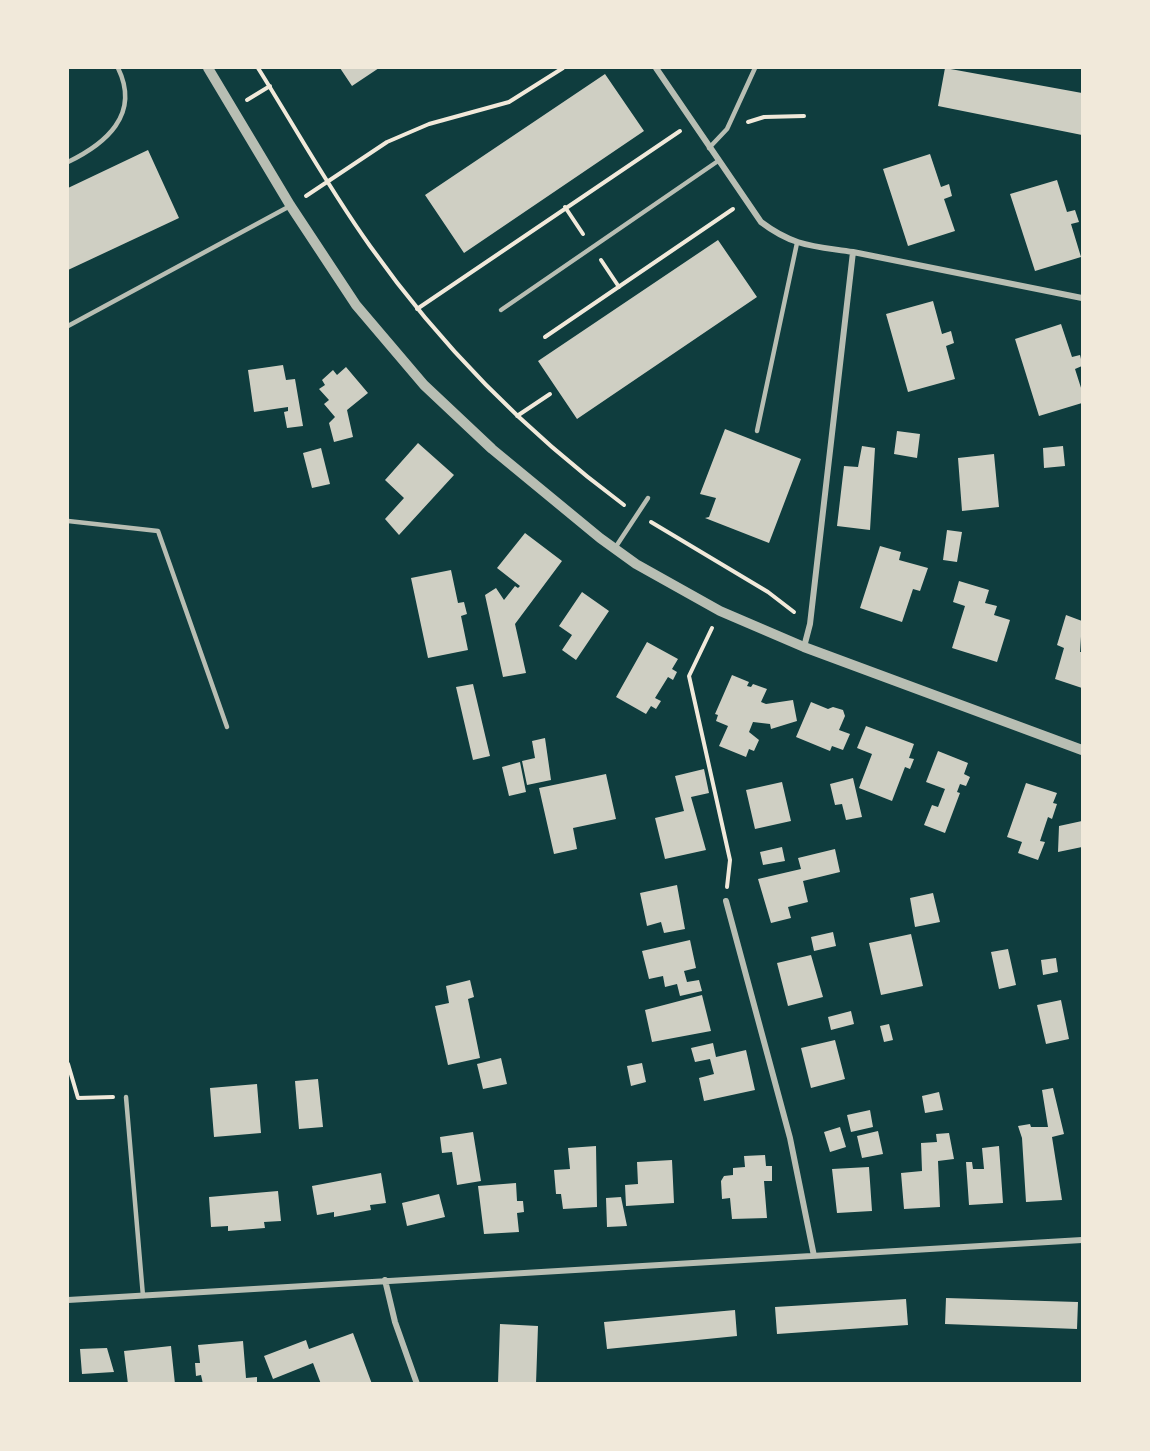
<!DOCTYPE html>
<html>
<head>
<meta charset="utf-8">
<style>
  body { margin:0 }
  #map { position:relative; width:1150px; height:1451px; overflow:hidden; background:#0f3d3e; font-family:"Playfair Display",serif }
  canvas { display:block }
  .frame { position:absolute; inset:0; border:69px solid #f1e9da; pointer-events:none }
</style>
</head>
<body>
<div id="map">
<canvas width="1150" height="1451"></canvas>
<div class="frame"></div>
</div>
<script>
const g = document.querySelector('canvas').getContext('2d');
g.lineJoin = 'round';
function paint(path, color) {
  g.fillStyle = color;
  g.fill(path, 'evenodd');
}
function strokePath(path, color, width, dash) {
  g.strokeStyle = color;
  g.lineWidth = width;
  g.lineCap = dash ? 'butt' : 'round';
  g.setLineDash(dash || []);
  g.stroke(path);
}
paint(new Path2D(`
  M340 68H379L352 86Z
  M945 68 1082 93V135L938 106Z
  M605 74 644 131 464 253 425 195Z
  M148 150 179 218 68 270V188Z
  M930 154 941 187 949 184 952 196 944 199 955 231 908 246 883 169Z
  M1057 180 1067 212 1075 210 1079 222 1071 224 1081 257 1035 271 1010 194Z
  M718 240 757 297 577 419 538 361Z
  M933 301 942 334 951 331 954 343 946 346 955 379 908 392 886 314Z
  M1061 324 1072 357 1080 355 1082 363V366L1075 369 1082 391V403L1039 416 1015 339Z
  M283 365 286 380 295 379 303 426 287 428 284 412 288 411V407L254 412 248 370Z
  M346 367 368 393 347 410 353 437 334 442 329 423 335 417 324 404 329 400 319 389 325 385 322 380 333 370 337 375Z
  M725 429 801 459 769 543 705 518 709 517 716 498 700 494Z
  M897 431 920 434 917 458 894 454Z
  M418 443 454 475 399 535 385 519 404 498 385 480Z
  M862 446 875 448 870 530 837 526 844 466 858 467Z
  M1063 446 1065 466 1044 468 1043 448Z
  M321 448 330 484 312 488 303 453Z
  M994 454 999 507 962 511 958 458Z
  M947 530 962 532 957 562 943 560Z
  M525 533 562 561 515 624 526 673 503 677 485 595 496 588 504 600 515 586 518 588 520 586 497 568Z
  M880 546 901 552 899 560 928 568 920 591 913 589 902 622 860 608Z
  M451 570 458 603 464 602 467 614 461 616 468 650 428 658 411 578Z
  M959 581 989 590 985 603 997 606 994 615 1010 620 997 662 952 648 965 606 953 602Z
  M582 592 609 611 576 660 562 650 572 635 559 626Z
  M1066 615 1082 621 1080 652H1082V688L1055 679 1064 648 1057 645Z
  M647 642 678 659 672 669 677 672 673 680 668 677 655 698 661 701 656 709 651 706 646 714 616 697Z
  M732 675 749 682 747 686 751 687 753 684 767 689 761 702 766 704 793 700 797 721 771 729 770 724 753 722 749 732 759 740 754 751 749 749 746 757 719 746 728 726 716 721 718 715 715 714Z
  M473 684 490 756 473 760 456 687Z
  M811 702 828 709 833 707 843 710 845 716 839 730 850 734 843 750 832 746 830 751 796 737Z
  M866 726 914 744 909 758 914 759 910 769 905 767 892 801 859 788 872 754 857 748Z
  M545 738 551 780 527 785 522 761 535 758 532 741Z
  M938 751 968 763 964 774 970 777 966 786 960 784 957 792 960 793 945 833 924 825 932 805 938 807 945 789 926 782Z
  M520 762 526 792 509 796 502 767Z
  M704 769 709 793 691 797 706 850 665 859 655 818 684 811 675 776Z
  M606 774 616 819 573 828 577 849 554 854 539 788Z
  M853 778 862 817 846 820 842 804 835 805 830 784Z
  M782 782 791 821 755 829 746 790Z
  M1026 783 1057 793 1053 803 1057 804 1052 819 1048 817 1040 841 1045 842 1038 860 1018 853 1022 842 1007 837Z
  M1082 821V847L1058 852 1059 826Z
  M782 847 785 861 763 865 760 852Z
  M835 849 840 872 803 881 808 902 788 907 791 918 771 923 758 879 801 869 798 858Z
  M677 885 685 929 664 933 661 922 647 926 640 893Z
  M933 893 940 922 915 927 910 898Z
  M833 932 836 946 814 951 811 937Z
  M911 934 923 986 881 995 869 943Z
  M690 940 696 968 684 971 687 982 699 980 702 991 680 996 677 984 665 987 663 976 649 979 642 951Z
  M1008 949 1016 985 999 989 991 952Z
  M811 955 823 997 788 1006 777 963Z
  M1056 958 1058 972 1043 975 1041 960Z
  M470 980 474 997 468 999 480 1058 448 1065 435 1006 449 1003 446 986Z
  M702 995 711 1031 652 1042 645 1010Z
  M1061 1000 1069 1039 1046 1044 1037 1005Z
  M851 1011 854 1024 831 1030 828 1017Z
  M889 1024 893 1040 884 1042 880 1026Z
  M835 1040 845 1079 811 1088 801 1048Z
  M713 1043 716 1057 746 1050 755 1090 704 1101 699 1078 714 1074 710 1059 695 1062 691 1048Z
  M501 1058 507 1084 483 1089 477 1064Z
  M642 1063 646 1082 631 1086 627 1066Z
  M318 1079 323 1127 299 1129 295 1081Z
  M257 1084 261 1133 214 1137 210 1088Z
  M1053 1088 1064 1134 1052 1137 1062 1200 1026 1202 1022 1138 1018 1126 1030 1124 1031 1127H1048L1042 1090Z
  M939 1092 943 1110 925 1113 922 1096Z
  M870 1110 873 1127 851 1132 847 1115Z
  M840 1127 846 1147 830 1152 824 1132Z
  M878 1131 883 1154 862 1158 857 1136Z
  M473 1132 481 1181 457 1185 452 1152 442 1153 440 1137Z
  M949 1133 954 1159 938 1161 940 1207 904 1209 901 1173 922 1171 921 1143 937 1142 936 1134Z
  M596 1146 597 1207 563 1209 561 1194H556L554 1170 570 1169 568 1148Z
  M999 1146 1003 1203 969 1205 966 1162H972L973 1169H984L982 1148Z
  M765 1155 766 1166H772V1181H764L767 1218 732 1219 730 1198 722 1199 721 1181 724 1176 733 1175V1168L745 1167 744 1156Z
  M672 1160 674 1203 626 1206 625 1185 638 1184 637 1162Z
  M869 1167 872 1211 837 1213 832 1169Z
  M381 1173 386 1203 370 1205 371 1210 334 1217V1212L317 1215 312 1186Z
  M516 1183 517 1201H523L524 1212 517 1213 519 1232 484 1234 478 1186Z
  M278 1191 281 1221 264 1222 265 1228 228 1231V1226L211 1227 209 1197Z
  M439 1194 445 1217 407 1226 402 1203Z
  M621 1197 627 1226 607 1227 606 1198Z
  M946 1298 1078 1302 1077 1329 945 1324Z
  M906 1299 908 1325 777 1334 775 1307Z
  M735 1310 737 1336 607 1349 604 1322Z
  M500 1324 538 1326 536 1384H498Z
  M353 1333 372 1384H321L313 1363 273 1379 264 1356 306 1340 309 1349Z
  M243 1341 246 1378 257 1377V1384H203L201 1375 196 1376 195 1363H200L198 1345Z
  M171 1346 175 1384H128L124 1351Z
  M107 1348 114 1372 82 1374 80 1349Z`), '#cfcfc3');
strokePath(new Path2D(`
  M258 68C295 127 329 189 370 246 440 345 526 432 624 505
  M247 100 270 86
  M748 122 764 117 804 116
  M306 196 387 142 429 124 509 102 563 68
  M565 207 583 234
  M601 260 619 287
  M417 309 680 131
  M545 337 733 209
  M517 416 550 394
  M651 522 768 592 794 612
  M712 628 689 676 730 860 727 887
  M68 1064 78 1098 113 1097`), '#f1e9da', 4);
strokePath(new Path2D(`
  M709 148 727 129 755 68
  M68 162C105 144 141 115 118 68
  M501 310 718 161
  M68 326 290 206
  M757 431 797 243
  M68 521 158 531 227 727
  M615 548 648 498
  M126 1097 143 1296`), '#b8beb3', 4.5);
strokePath(new Path2D(`
  M656 68 761 222C794 247 814 246 853 252
  M804 647 810 624 853 252 1082 298
  M726 901 790 1138 814 1256
  M385 1280 395 1322 417 1384
  M68 1300 1082 1240`), '#b8beb3', 6);
strokePath(new Path2D(`
  M208 68 290 205 356 305 424 385 492 449 600 538 636 564 720 611 804 647 1082 750`), '#b8beb3', 10);
</script>
</body>
</html>
